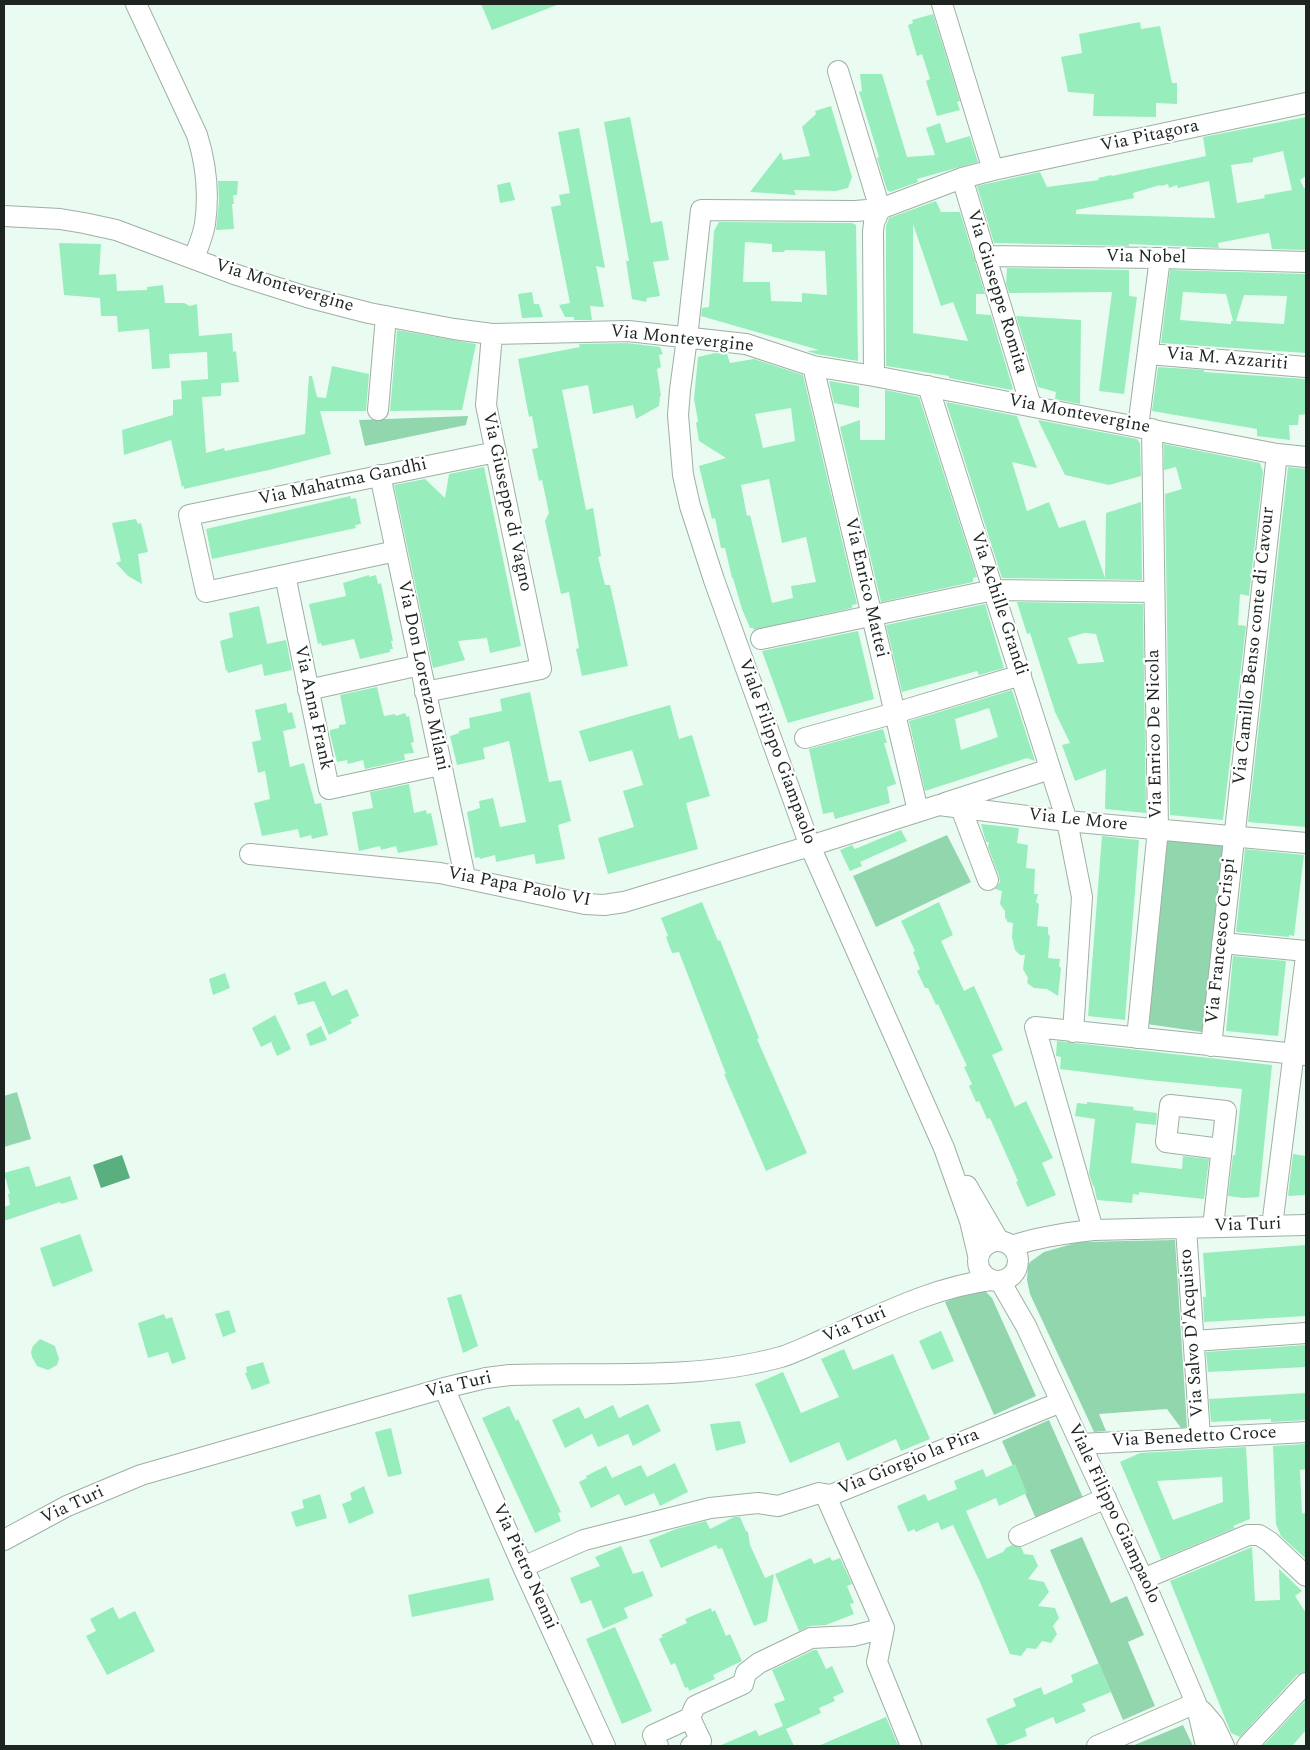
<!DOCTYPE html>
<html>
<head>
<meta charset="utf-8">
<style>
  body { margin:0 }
  #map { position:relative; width:1310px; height:1750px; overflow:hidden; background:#eafcf1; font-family:Spectral,serif }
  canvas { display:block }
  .frame { position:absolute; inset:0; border:5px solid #1e2521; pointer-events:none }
</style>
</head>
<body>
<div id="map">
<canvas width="1310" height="1750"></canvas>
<div class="frame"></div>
</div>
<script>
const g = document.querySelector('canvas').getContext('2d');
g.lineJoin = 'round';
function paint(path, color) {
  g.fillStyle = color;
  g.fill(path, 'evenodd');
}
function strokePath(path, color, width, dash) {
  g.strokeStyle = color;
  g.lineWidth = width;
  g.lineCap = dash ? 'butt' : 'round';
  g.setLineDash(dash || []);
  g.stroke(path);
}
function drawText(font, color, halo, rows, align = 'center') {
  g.font = font + ' Spectral,serif';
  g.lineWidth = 4.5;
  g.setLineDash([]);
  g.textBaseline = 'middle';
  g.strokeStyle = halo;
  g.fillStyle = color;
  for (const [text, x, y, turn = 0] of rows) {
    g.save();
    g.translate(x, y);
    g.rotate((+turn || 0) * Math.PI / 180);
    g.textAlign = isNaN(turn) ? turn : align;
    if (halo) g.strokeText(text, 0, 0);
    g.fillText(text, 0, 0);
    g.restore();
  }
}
paint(new Path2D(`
  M468 416 466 425 365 446 359 420Z
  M947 835 971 882 876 927 853 876Z
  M1163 840 1224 846 1202 1032 1147 1024Z
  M17 1092 31 1139 4 1147V1096Z
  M1175 1240 1187 1427 1181 1428 1167 1409 1099 1414 1106 1431 1094 1432 1030 1294 1027 1280 1028 1266 1030 1262 1044 1252 1079 1242Z
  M973 1290 985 1291 992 1298 1036 1396 994 1415 945 1302Z
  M1049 1420 1084 1500 1037 1521 1002 1441Z
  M1082 1537 1111 1603 1127 1596 1144 1635 1128 1642 1155 1706 1123 1720 1050 1550Z
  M1183 1725 1193 1746H1132Z`), '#92d6ae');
paint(new Path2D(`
  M122 1155 130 1178 101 1188 93 1165Z`), '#5aaf81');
paint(new Path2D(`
  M481 4H557V5L492 30Z
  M933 14 960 101 957 102 960 110 937 116 926 81 930 79 922 54 917 56 908 25 913 23 912 20Z
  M1140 22 1141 29 1160 26 1172 83H1177V104L1156 103V117L1093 116 1094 94 1068 92 1061 57 1082 53 1079 34Z
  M860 74H882L907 157 935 155 926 128 940 123 946 143 970 136 978 162 917 179 918 182 890 192 887 190 877 158 879 157 859 92 862 91Z
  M831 106 852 177 848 188 836 191 794 190 796 195 750 192 781 152 783 160 810 156 802 127 816 114 815 111Z
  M630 117 651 223 662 221 669 260 653 262 660 296 647 298 646 302 632 299 626 261H629L604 122Z
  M1306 117V176L1300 180 1304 188 1306 187V250L1272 249 1269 233 1218 243 1219 248 1129 244V246L994 243 977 186 1040 172 1047 187 1099 180 1098 178 1111 175 1112 176 1206 156 1203 137ZM1283 151 1292 190 1264 195 1265 198 1237 203 1231 165 1253 162V158ZM1209 181 1215 218 1076 214V210L1134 198 1133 193 1160 185 1161 186 1168 184 1169 188 1177 185 1178 188Z
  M579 128 605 268 596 266 604 307 590 306 592 320H574V317H565L559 305 570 303 551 207 561 205 559 195 570 193 558 132Z
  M218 181H238L237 195H233L234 204H232L234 229 216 230 219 202Z
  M510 182 515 200 500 203 497 185Z
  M936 201 941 212H960L985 294H976V314L991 315 1013 389 1011 390 949 378V376L886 366V226L889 218ZM913 224 941 306 953 302 968 341 913 333Z
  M719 222 852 223 856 225 858 361 816 354 807 351 819 350 701 316 702 308 709 307 714 231ZM745 242 772 244V252H784L785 250 825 251 827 295 802 293V302L771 301 770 282H743Z
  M59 243 101 244 99 275 116 274 117 291 147 290V287L163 285 165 303H184L190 306 197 304 199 336 232 333 233 352 236 351 239 382 221 383V396L202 397 206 453 224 448 225 451 305 434 309 376H312L317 397 326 398 332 366 369 374 366 411H320L331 454 273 469 184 489V486L182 487 171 440 124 455 122 430 173 415V400L182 399 181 381 208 379 207 352 169 354 170 368 152 369 149 329 118 332 117 316H101L100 298 64 295Z
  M1007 268 1129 270V296L1137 297 1124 394 1099 391 1112 292 1009 293 1006 284Z
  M1170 270 1306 274V353L1161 343ZM1183 292 1226 294 1233 321H1231V324L1180 320ZM1244 295 1287 296 1284 324 1236 321Z
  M532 292 534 304H539L543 317 522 318 518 294Z
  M1016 316 1081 320 1080 404 1055 399 1056 392 1038 387Z
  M397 330 476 344 462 410 390 411Z
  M627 343 660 347 663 354 659 355 661 367 657 369 661 396H660L659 406 636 419 633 405 593 414 588 385 562 390 586 510 593 508 601 556 598 557 605 585H610L628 666 582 676 576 649 579 648 569 592 561 594 545 521 549 513 542 480 539 481 532 449 538 448 532 416 529 417 518 359 580 347 579 344Z
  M715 353 727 354 730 363 754 359 803 375 857 604 852 605V608L754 630 753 628H750L742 609 733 578H732L725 548H721L715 518 712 519 699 466 726 458 699 441 696 423 698 421 694 399 698 357ZM791 408 795 441 763 448 755 414ZM769 479 782 543 806 537 816 582 791 586 793 598 772 603 750 515 747 516 741 485Z
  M1158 367 1204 370V372L1306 379V414L1299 415 1298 425H1289L1290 440 1257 436V429L1152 411Z
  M829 381 859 386V408L834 403Z
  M885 390 919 397 977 577 973 578V582L881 602 840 427 860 420V440H885Z
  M946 402 1017 416 1037 468 1012 462 1027 511 1049 502 1059 528 1085 520 1105 578 1106 513 1141 502 1142 580 1002 578Z
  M1038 420 1137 439 1140 443 1141 476 1109 485 1065 475Z
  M1164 444 1260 463 1263 472 1249 596 1240 594 1238 625 1246 626 1223 820 1170 815 1165 494 1182 489 1176 467 1164 470Z
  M484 467 521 646 490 653 487 638 458 641 465 660 433 668 394 485 425 479 445 498 449 474Z
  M1288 467 1306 469V827L1248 822Z
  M350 496 351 499 356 498 361 524 355 525 356 528 212 559 206 529Z
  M136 519 138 524 141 523 148 552 138 554 142 584 128 576 116 563 121 561 112 523Z
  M369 575V577L376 575 378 584 381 583 393 641H391L393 649H390V652L360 659 354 639 322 646 321 643 318 644 309 604 346 596 343 583Z
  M1017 602 1143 604 1146 813 1105 809 1106 769 1075 781 1062 745 1070 743 1055 712 1030 633 1027 634ZM1084 633 1096 634 1104 662 1078 664 1068 638Z
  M985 604 1004 668 979 675 977 671 902 692 886 625Z
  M259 606 267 644 286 640 292 670 264 676 262 664 228 673 227 670 226 671 220 641 233 637 229 613Z
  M858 631 874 699 788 723 762 651Z
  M377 687 384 716 395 714 396 716 405 713 407 717 409 716 414 742 411 743 414 753 404 754 405 760 365 769 363 760 348 764 347 760 337 762 330 734V730L339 728V725L346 724 340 695Z
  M1012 690 1035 761 1027 758 925 791 909 721ZM989 708 998 737 961 750 955 719Z
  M530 692 549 782 561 780 571 821 558 825 565 859 536 864 534 854 496 862 495 855 480 859 479 857 475 858 467 812 480 808 479 801 493 798 500 827 526 822 509 741 483 748 485 759 457 765 450 736 459 733V731L470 728 469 718 502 711 500 699Z
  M286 703 288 713 292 712 296 728 283 731 290 767 304 763 315 804 321 803 328 835 312 839 311 835 300 838 298 829 262 836 254 803 270 799 265 771 258 773 252 742 261 740 255 710Z
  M670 705 679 739 692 735 710 796 686 803 698 849 608 874 598 838 634 827 623 791 643 785 632 750 589 762 579 731Z
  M883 729 887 743H884L896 784 887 787 890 803 835 819 833 812 823 814 809 749Z
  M409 784 414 813 426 810 427 814 431 813 438 845 398 853 396 846 381 850 380 846 359 851 352 812 373 808 370 792Z
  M981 824 1019 828 1017 843 1028 845 1026 868 1035 869 1034 894H1038L1036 902 1039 904 1037 926 1048 927V934L1050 936 1048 958 1060 959 1059 966 1061 968 1058 996 1047 989 1034 988 1027 983 1028 978 1023 969 1025 955H1020L1015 950 1012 937 1013 923 1007 922V920L1005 918V911L1000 904 1002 891 995 889 1000 882 999 876 988 847 989 842H986Z
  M901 830 907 841 860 862 862 866 850 871 840 850 852 845 855 849Z
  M1102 836 1139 840 1125 1020 1088 1016Z
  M1245 849 1304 855 1294 936 1289 935V937L1236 932Z
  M702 902 718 941 720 940 759 1038 757 1039 807 1153 766 1171 724 1074H726L679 952 672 953 666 937 668 936 661 918Z
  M939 902 953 935 941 941 964 991 974 986 1003 1050 992 1055 1015 1107 1026 1101 1053 1158 1042 1163 1056 1195 1027 1207 1016 1182 1018 1181 990 1118 987 1119 979 1101 976 1102 969 1086 972 1084 964 1067 967 1066 938 1004 936 1005 928 988H925L917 971 920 969 913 952 915 951 901 921Z
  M1233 956 1286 961 1278 1036 1226 1031Z
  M225 973 230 988 213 995 209 979Z
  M325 981 332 996 347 989 359 1016 350 1020 352 1023 329 1035 314 1001 298 1005 294 993Z
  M275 1015 291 1049 277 1056 271 1042 261 1047 252 1028Z
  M321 1026 327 1040 310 1046 306 1034Z
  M1057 1041 1272 1065 1259 1197 1244 1198 1228 1196 1233 1155H1235L1242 1089 1148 1080 1060 1069 1061 1057 1056 1056Z
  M1087 1102 1134 1107 1133 1110 1157 1113 1156 1125 1136 1123 1131 1163 1182 1169 1183 1156 1209 1159 1204 1199 1139 1192V1195L1133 1194 1132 1203 1097 1200 1094 1186H1093L1089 1173 1095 1119 1075 1116 1077 1103 1087 1104Z
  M1293 1154 1306 1156V1195L1288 1196Z
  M29 1166 36 1187 70 1176 78 1199 61 1204 60 1202 4 1221V1207L10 1205 8 1194H10L4 1173Z
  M80 1234 93 1271 53 1287 40 1248Z
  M1306 1245V1316L1204 1322 1203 1297H1206L1203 1253Z
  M461 1294 478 1346 463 1353 447 1298Z
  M229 1310 236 1332 223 1337 215 1314Z
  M164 1314 166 1319 172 1317 186 1359 172 1364 168 1352 148 1358 138 1323Z
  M941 1331 954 1361 932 1370 919 1341Z
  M40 1339 55 1346 59 1359 57 1365 48 1370 37 1366 32 1357 31 1352 33 1346Z
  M1306 1345V1367L1208 1372 1206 1352Z
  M844 1349 853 1370 893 1354 930 1439 901 1451 896 1439 847 1461 839 1442 790 1463 755 1384 783 1372 801 1413 839 1397 821 1359Z
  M263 1362 270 1383 252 1390 245 1373H247L246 1367Z
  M1306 1393V1420L1271 1422V1419L1211 1422 1209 1399Z
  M648 1404 661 1431 633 1446 628 1434 598 1447 592 1434 565 1448 552 1420 579 1407 585 1419 613 1405 619 1418Z
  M509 1406 516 1421 518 1419 561 1512 558 1513 561 1521 535 1533 482 1418Z
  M740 1421 746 1443 716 1451 710 1424Z
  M391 1428 402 1474 388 1477 375 1432Z
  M1306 1444V1469L1300 1470 1302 1514 1306 1512V1559L1281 1536 1276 1524 1273 1446Z
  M1246 1447 1250 1519 1233 1526 1235 1528 1161 1559 1120 1462 1140 1453ZM1222 1477 1223 1502 1173 1520 1157 1481Z
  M675 1463 688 1492 660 1506 654 1493 625 1506 619 1494 591 1508 579 1482 587 1478 586 1476 606 1466 612 1478 641 1465 647 1477Z
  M1015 1464 1027 1493 999 1506 996 1498 966 1511 987 1559 1003 1552 1006 1548 1012 1545 1021 1547 1024 1554 1033 1555 1038 1566 1028 1579 1044 1582 1049 1592 1038 1606 1055 1608 1059 1618 1053 1626 1057 1634 1051 1643 1042 1641 1036 1649 1027 1648 1021 1656 1010 1654 980 1582 953 1525 941 1530 938 1522 916 1532 914 1529 908 1532 897 1506 925 1494 928 1501 957 1489 954 1481 983 1469 986 1477Z
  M364 1486 374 1513 349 1524 342 1504 352 1500 350 1493Z
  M320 1494 327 1518 296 1527 291 1512 304 1508 302 1500Z
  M734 1517H740L746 1531 748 1532 750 1545 765 1578 774 1574 767 1621 754 1626 722 1548 718 1549 716 1545 661 1568 649 1540 676 1529 706 1521 710 1529Z
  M621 1546 633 1574 643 1571 653 1596 624 1608 628 1618 603 1629 591 1600 581 1604 570 1578 600 1566 595 1557Z
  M1252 1547 1255 1601 1280 1600 1279 1569 1302 1591 1295 1596 1306 1613V1671L1297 1675 1240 1737 1231 1733 1170 1581Z
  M830 1557 832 1561 840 1558 852 1584 847 1586 854 1603 850 1604 854 1614 826 1625 810 1626 799 1631 775 1574 811 1558 814 1564Z
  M489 1578 494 1600 412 1617 408 1595Z
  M113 1607 119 1619 135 1611 155 1651 107 1675 86 1636 96 1631 90 1619Z
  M711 1608 712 1612 715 1610 726 1636 730 1634 742 1661 713 1675 715 1679 689 1691 688 1687 685 1688 675 1663 671 1665 659 1639 663 1637 661 1635 687 1623 685 1619Z
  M615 1627 652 1711 622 1724 586 1639Z
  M814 1650H817L826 1669 832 1666 844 1692 833 1697 835 1701 819 1708 821 1713 786 1729 794 1746H719L756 1730 759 1736 783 1726 774 1704 785 1700 772 1670Z
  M1099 1663 1111 1692 1082 1704 1086 1711 1056 1724 1053 1717 1025 1729 1027 1736 1002 1746H998L986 1719 1016 1706 1013 1699 1041 1687 1044 1695 1073 1682 1071 1675Z
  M1306 1700V1730L1292 1746H1263Z
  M886 1717 898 1745 896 1746H818Z`), '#97edbb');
const minor = new Path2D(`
  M136 4 197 135C206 163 209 195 205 224 203 236 198 247 194 258
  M942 4 993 170
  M838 71 880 209 874 223 873 232 874 376
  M962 178 1031 406
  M4 216 60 219 84 223 116 230 234 274 307 297 369 313 454 329 492 334 628 331 746 344 813 366 874 376 1277 454 1306 457
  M985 256 1160 258 1306 262
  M1148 354 1306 367
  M813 366 918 811
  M928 386 1067 821 1082 897 1073 1032
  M378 410 386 316
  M1138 427 1160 258
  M380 475 465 877
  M396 551 206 592 189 515 496 452
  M285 575 329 789 440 765
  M761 639 993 590 1154 592
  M308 690 420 665
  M425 692 541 669 486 405 492 334
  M805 738 895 713 1021 675
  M945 803 1050 769
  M961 808 988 880
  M250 854 440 873 585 904 604 905 624 902 810 846 939 805 1067 821 1306 843
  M1222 943 1306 951
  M1137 1038 1158 829 1152 429
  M1211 1046 1277 454
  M967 1186 999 1241
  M1272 1226 1306 956
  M1213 1227 1226 1111 1170 1105 1166 1142 1221 1149
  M1186 1228 1200 1437
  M1093 1230 1035 1027 1306 1055
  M978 1261a20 20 0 1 1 40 0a20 20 0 1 1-40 0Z
  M1012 1246C1038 1237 1065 1233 1093 1230L1306 1225
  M978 1255 970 1221 944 1148 810 846 714 580 690 506 683 475 678 415 680 390 687 338 701 210 855 211 880 209 962 178 993 170 1306 103
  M1000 1281 1026 1326 1143 1579 1196 1703 1206 1746
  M1194 1341 1306 1333
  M444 1388 523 1567 605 1746
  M1081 1444 1306 1432
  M825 1494 884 1628 877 1662 911 1746
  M1019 1536 1106 1498
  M4 1540 67 1506 141 1475 444 1388 486 1378 510 1375C601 1372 693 1381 781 1357 797 1352 812 1344 827 1338 880 1315 933 1287 991 1280
  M523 1567 584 1540 710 1508 758 1503 778 1506 819 1493 831 1495 1061 1402
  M1143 1579 1248 1535H1259L1270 1542 1306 1576
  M1202 1711 1214 1725 1224 1746
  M690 1718 695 1706 743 1684 746 1673 759 1663 811 1638 853 1636 884 1628
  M658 1746 653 1735 690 1718 701 1741 691 1746
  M1097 1746 1196 1703
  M1247 1746 1306 1683`);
strokePath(minor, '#9fafa5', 22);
strokePath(minor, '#fff', 20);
drawText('18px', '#1e2521', '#fff', [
  ["Via Pitagora",1150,137,-12],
  ["Via Nobel",1146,258,1],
  ["Via Montevergine",284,287,17],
  ["Via Giuseppe Romita",996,292,73],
  ["Via Montevergine",682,340,6],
  ["Via M. Azzariti",1227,360,5],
  ["Via Montevergine",1079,415,11],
  ["Via Mahatma Gandhi",343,483,-12],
  ["Via Giuseppe di Vagno",506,502,78],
  ["Via Enrico Mattei",865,588,77],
  ["Via Achille Grandi",998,604,72],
  ["Via Camillo Benso conte di Cavour",1255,646,-84],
  ["Via Don Lorenzo Milani",422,676,78],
  ["Via Anna Frank",312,708,78],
  ["Via Enrico De Nicola",1156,734,-91],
  ["Viale Filippo Giampaolo",776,752,70],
  ["Via Le More",1078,821,6],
  ["Via Papa Paolo VI",519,888,11],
  ["Via Francesco Crispi",1222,941,-84],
  ["Via Turi",1248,1226,-2],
  ["Via Turi",855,1326,-23],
  ["Via Salvo D'Acquisto",1193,1333,-94],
  ["Via Turi",459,1386,-13],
  ["Via Benedetto Croce",1194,1438,-3],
  ["Via Giorgio la Pira",909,1463,-22],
  ["Via Turi",73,1506,-25],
  ["Viale Filippo Giampaolo",1113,1514,65],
  ["Via Pietro Nenni",524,1567,66]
]);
</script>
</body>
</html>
